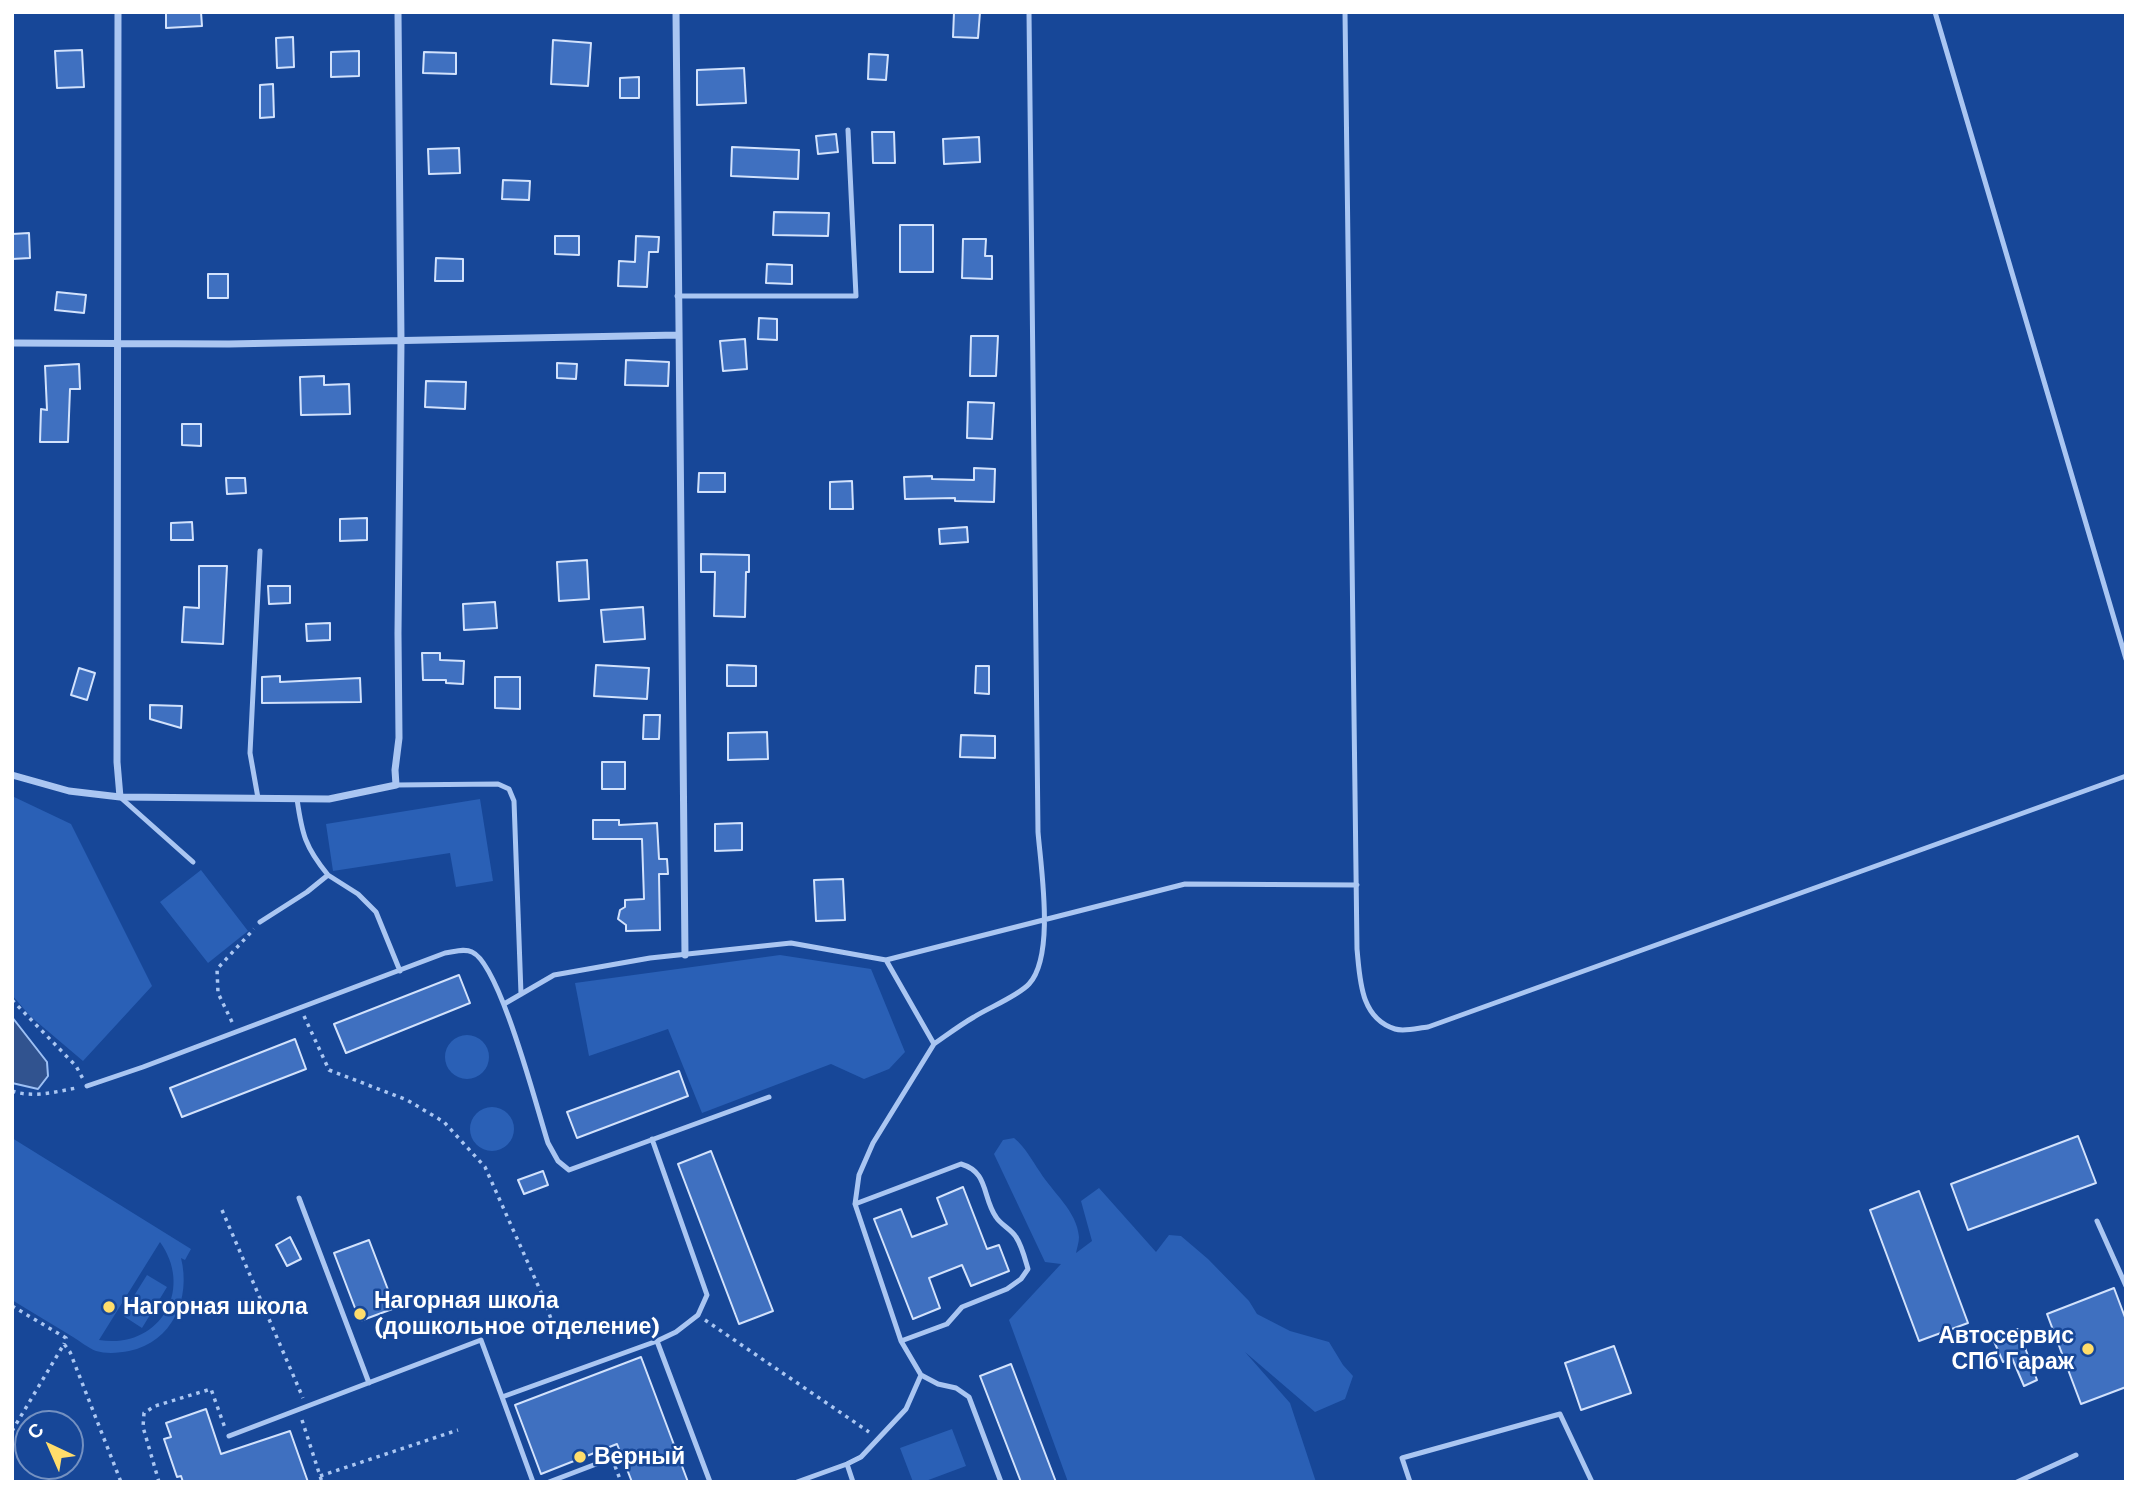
<!DOCTYPE html>
<html>
<head>
<meta charset="utf-8">
<style>
  body { margin:0 }
  #map { position:relative; width:2138px; height:1494px; overflow:hidden; background:#174798; font-family:"Work Sans",sans-serif }
  canvas { display:block }
  .frame { position:absolute; inset:0; border:14px solid #fff; pointer-events:none }
  .north { position:absolute; left:14px; top:1410px; width:70px; height:70px; box-sizing:border-box; background:#174798; border:2px solid #7491c1; border-radius:50%; rotate:316deg; font-size:19px; font-weight:700; line-height:28px; text-align:center; color:#fff }
  .north::after { content:''; display:block; margin:auto; width:24px; height:32px; background:#ffdd6b; clip-path:polygon(50% 0,100% 100%,50% 72%,0 100%) }
</style>
</head>
<body>
<div id="map">
<canvas width="2138" height="1494"></canvas>
<div class="frame"></div>
<div class="north">С</div>
</div>
<script>
const g = document.querySelector('canvas').getContext('2d');
g.lineJoin = 'round';
function paint(path, color) {
  g.fillStyle = color;
  g.fill(path, 'evenodd');
}
function strokePath(path, color, width, dash) {
  g.strokeStyle = color;
  g.lineWidth = width;
  g.lineCap = dash ? 'butt' : 'round';
  g.setLineDash(dash || []);
  g.stroke(path);
}
function drawText(font, color, halo, rows, align = 'center') {
  g.font = font + ' "Work Sans",sans-serif';
  g.lineWidth = 5;
  g.setLineDash([]);
  g.textBaseline = 'middle';
  g.strokeStyle = halo;
  g.fillStyle = color;
  for (const [text, x, y, turn = 0] of rows) {
    g.save();
    g.translate(x, y);
    g.rotate((+turn || 0) * Math.PI / 180);
    g.textAlign = isNaN(turn) ? turn : align;
    if (halo) g.strokeText(text, 0, 0);
    g.fillText(text, 0, 0);
    g.restore();
  }
}
paint(new Path2D(`
  M12 796 71 824 152 986 83 1061 30 1016 12 995Z
  M480 799 493 881 456 887 450 853 333 871 326 824Z
  M201 870 248 931 208 963 160 902Z
  M780 955 871 969 905 1052 889 1069 864 1079 831 1064 702 1113 668 1029 589 1056 575 983Z
  M445 1057a22 22 0 1 1 44 0a22 22 0 1 1-44 0Z
  M470 1129a22 22 0 1 1 44 0a22 22 0 1 1-44 0Z
  M12 1138 191 1249 185 1260 181 1258C191 1298 173 1342 129 1351 119 1353 106 1354 96 1351 88 1348 80 1341 73 1337 53 1325 32 1312 12 1300ZM160 1242C195 1291 158 1350 99 1340Z
  M1014 1138C1026 1148 1031 1159 1040 1172 1053 1193 1077 1211 1079 1237 1079 1242 1077 1248 1076 1253L1092 1241 1081 1201 1099 1188 1156 1252 1169 1235 1181 1236 1208 1259 1249 1301 1257 1314 1290 1331 1329 1342 1343 1365 1353 1376 1345 1399 1315 1412 1245 1352 1290 1403 1316 1482H1068L1009 1320 1061 1264 1045 1262 994 1154 1003 1140Z
  M147 1275 167 1287 142 1328 122 1315Z
  M952 1429 966 1466 923 1482H913L900 1448Z`), '#2a60b6');
const water = new Path2D(`
  M12 1017 47 1062 48 1076 38 1089 12 1083Z`);
paint(water, '#31538f');
strokePath(water, '#9dc0f4', 2);
const building = new Path2D(`
  M166 12H201L202 26 166 28Z
  M954 12H980L978 38 953 37Z
  M293 37 294 67 277 68 276 38Z
  M553 40 591 43 588 86 551 84Z
  M82 50 84 87 57 88 55 51Z
  M359 51V76L331 77V52Z
  M424 52 456 53V74L423 73Z
  M869 54 888 55 886 80 868 79Z
  M744 68 746 103 697 105V70Z
  M639 77V98H620V78Z
  M273 84 274 117 260 118V85Z
  M872 132H894L895 163H873Z
  M836 134 838 152 818 154 816 136Z
  M979 137 980 162 944 164 943 139Z
  M732 147 799 150 798 179 731 176Z
  M459 148 460 173 429 174 428 149Z
  M503 180 530 181 529 200 502 199Z
  M774 212 829 213 828 236 773 235Z
  M900 225H933V272H900Z
  M29 233 30 258 12 259V234Z
  M555 236H579V255L555 254Z
  M636 236 659 237 658 252H649L647 287 618 286 619 261 635 262Z
  M963 239H986L985 256H992V279L962 278Z
  M436 258 463 259V281H435Z
  M767 264 792 265V284L766 283Z
  M208 274H228V298H208Z
  M57 292 86 295 84 313 55 310Z
  M759 318 777 319V340L758 339Z
  M971 336H998L996 376H970Z
  M745 339 747 369 723 371 720 341Z
  M626 360 669 362 668 386 625 385Z
  M557 363 577 364 576 379 557 378Z
  M79 364 80 389H70L68 442H40L41 409 47 410 45 366Z
  M324 376V385L349 384 350 414 301 415 300 377Z
  M426 381 466 382 465 409 425 407Z
  M968 402 994 403 992 439 967 438Z
  M182 424H201V446L182 445Z
  M974 468 995 469 994 502 955 501V498L905 499 904 477 932 476V479L974 480Z
  M699 473H725V492H698Z
  M226 478H245L246 493 227 494Z
  M852 481 853 509H830V482Z
  M367 518V540L340 541V519Z
  M192 522 193 540H171V523Z
  M967 527 968 542 940 544 939 529Z
  M701 554 749 555V572H746L745 617 714 616 715 572H701Z
  M587 560 589 599 559 601 557 562Z
  M199 566H227L223 644 182 642 184 607 199 608Z
  M268 586H290V603L269 604Z
  M495 602 497 628 464 630 463 604Z
  M643 607 645 639 604 642 601 610Z
  M330 623V640L307 641 306 624Z
  M422 653H440V660L464 661 463 684 446 683V680H423Z
  M596 665 649 668 647 699 594 696Z
  M727 665 756 666V686H727Z
  M976 666H989V694L975 693Z
  M79 668 95 673 87 700 71 695Z
  M280 676V682L360 678 361 702 262 703V677Z
  M495 677H520V709L495 708Z
  M150 705 182 706 181 728 150 719Z
  M644 715H660L659 739H643Z
  M767 732 768 759 728 760V733Z
  M961 735 995 736V758L960 757Z
  M602 762H625V789H602Z
  M593 820H619V825L657 823 659 859H667L668 874H659L660 930 626 931V925L618 919 620 910 625 907V900L644 899 642 839H593Z
  M742 823V850L715 851V824Z
  M843 879 845 920 816 921 814 880Z
  M459 975 470 1003 346 1053 334 1024Z
  M295 1039 306 1069 182 1117 170 1088Z
  M679 1071 688 1096 577 1138 567 1112Z
  M2078 1136 2096 1183 1968 1230 1951 1184Z
  M711 1151 773 1311 739 1324 678 1164Z
  M543 1171 548 1185 524 1194 518 1180Z
  M963 1187 987 1249 999 1245 1009 1271 971 1286 962 1265 929 1278 940 1308 913 1319 874 1219 901 1209 912 1237 947 1224 937 1198Z
  M1919 1191 1968 1323 1919 1341 1870 1210Z
  M290 1237 301 1259 287 1266 276 1245Z
  M369 1240 395 1308 360 1321 334 1253Z
  M2114 1288 2126 1320V1387L2081 1404 2047 1314Z
  M2018 1329 2037 1380 2024 1386 2012 1358 2003 1362 1993 1339Z
  M1614 1346 1631 1393 1581 1410 1565 1363Z
  M641 1357 688 1482H632L617 1444 541 1474 515 1405Z
  M1011 1364 1056 1482H1021L980 1376Z
  M206 1409 221 1454 290 1431 308 1482H183L181 1476 177 1477 164 1439 171 1437 166 1423Z`);
paint(building, '#3f70c0');
strokePath(building, '#d2e2fc', 2);
strokePath(new Path2D(`
  M12 1000 76 1066 83 1079
  M304 1016 329 1070 407 1100 444 1122 485 1167 545 1301 556 1334
  M232 1022 218 993 217 969 254 929
  M12 1091C33 1098 55 1092 76 1088
  M222 1210 303 1398
  M12 1306 66 1338 64 1344
  M705 1320 869 1432
  M302 1420 322 1482
  M12 1431 64 1344 70 1352 121 1482
  M615 1466 621 1482
  M320 1476 458 1430
  M159 1482 143 1427 144 1413 155 1406 211 1389 225 1428`), '#aac6f2', 3.5, [3.5, 5]);
strokePath(new Path2D(`
  M1345 12 1357 949C1360 979 1360 1018 1395 1029 1404 1032 1418 1028 1428 1027L2126 776
  M1935 12 2126 659
  M677 296H856L848 130
  M396 785 498 784 509 789 514 801 521 994
  M120 797 193 862
  M258 798 250 753 260 551
  M297 799C302 834 305 847 328 875
  M260 922 307 892 328 875 358 894 376 912 400 971
  M886 960 1185 884 1357 885
  M504 1004 554 975 650 958 791 943 886 960 934 1044 873 1143 859 1175 855 1204 901 1341 921 1375 938 1384 956 1388 969 1397 1001 1482
  M934 1044C947 1035 960 1025 974 1017 988 1008 1018 996 1029 984 1055 956 1041 869 1038 832L1029 12
  M87 1086 143 1067 445 953C454 952 464 948 472 952 500 964 537 1109 548 1143L558 1161 569 1170 769 1097
  M652 1139 707 1295 698 1315 676 1332 657 1341
  M299 1198 369 1383
  M855 1204 961 1164C989 1172 982 1197 996 1217 1001 1225 1011 1229 1016 1237 1022 1246 1025 1259 1028 1269L1021 1279 1007 1289 962 1307 947 1324 901 1341
  M2097 1221 2126 1286
  M229 1436 481 1340 502 1397
  M847 1464 853 1482
  M533 1482 502 1397 657 1341 710 1482
  M549 1482 612 1458
  M797 1482 847 1464 861 1457 906 1409 921 1375
  M1410 1482 1402 1458 1560 1414 1592 1482
  M2017 1482 2076 1455`), '#aac6f2', 5);
strokePath(new Path2D(`
  M118 12 117 762 120 797
  M676 12 685 955
  M12 343 229 344 678 335
  M12 775 69 791 120 797 329 799 396 785 395 770 399 738 398 633 401 341 398 12`), '#aac6f2', 7);
for (const [x, y, r, color] of [
  [109,1307,7,"#ffdd6b"],
  [360,1314,7,"#ffdd6b"],
  [2088,1349,7,"#ffdd6b"],
  [580,1457,7,"#ffdd6b"]
]) {
  const dot = new Path2D();
  dot.arc(x, y, r, 0, 2 * Math.PI);
  g.fillStyle = color;
  g.fill(dot);
  strokePath(dot, '#174798', 2.5);
}
drawText('bold 23px', '#fff', '#174798', [
  ["Нагорная школа",374,1301],
  ["(дошкольное отделение)",374,1327],
  ["Нагорная школа",123,1307],
  ["Автосервис",2074,1336,"right"],
  ["СПб Гараж",2074,1362,"right"],
  ["Верный",594,1457]
], 'left');
</script>
</body>
</html>
